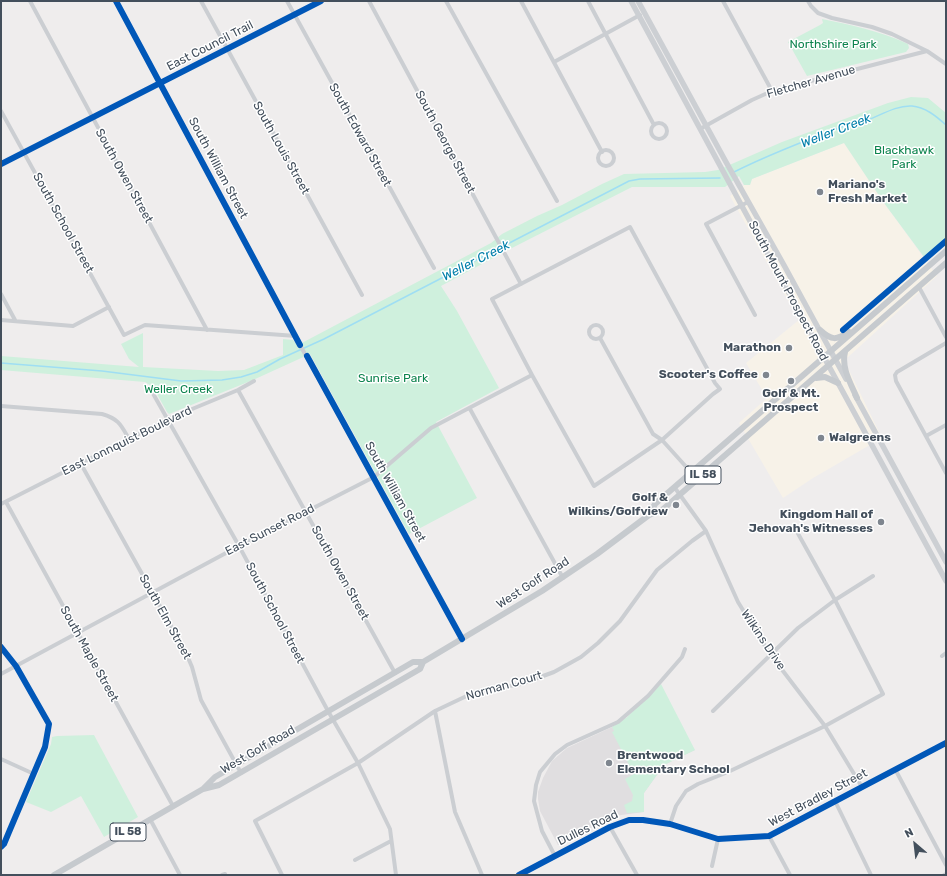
<!DOCTYPE html>
<html>
<head>
<meta charset="utf-8">
<style>
  body { margin:0 }
  #map { position:relative; width:947px; height:876px; overflow:hidden; background:#efeded; font-family:Rubik,sans-serif }
  canvas { display:block }
  .frame { position:absolute; inset:0; border:2px solid #434f5c; pointer-events:none }
  .north { position:absolute; left:895px; top:824px; width:40px; height:40px; -webkit-text-stroke:3px #fff; paint-order:stroke; rotate:332deg; font-size:11px; font-weight:700; line-height:16px; text-align:center; color:#434f5c }
  .north::after { content:''; display:block; margin:auto; width:14px; height:18px; background:#434f5c; clip-path:polygon(50% 0,100% 100%,50% 72%,0 100%) }
</style>
</head>
<body>
<div id="map">
<canvas width="947" height="876"></canvas>
<div class="frame"></div>
<div class="north">N</div>
</div>
<script>
const g = document.querySelector('canvas').getContext('2d');
g.lineJoin = 'round';
function paint(path, color) {
  g.fillStyle = color;
  g.fill(path, 'evenodd');
}
function strokePath(path, color, width, dash) {
  g.strokeStyle = color;
  g.lineWidth = width;
  g.lineCap = dash ? 'butt' : 'round';
  g.setLineDash(dash || []);
  g.stroke(path);
}
function drawText(font, color, halo, rows, align = 'center') {
  g.font = font + ' Rubik,sans-serif';
  g.lineWidth = 3;
  g.setLineDash([]);
  g.textBaseline = 'middle';
  g.strokeStyle = halo;
  g.fillStyle = color;
  for (const [text, x, y, turn = 0] of rows) {
    g.save();
    g.translate(x, y);
    g.rotate((+turn || 0) * Math.PI / 180);
    g.textAlign = isNaN(turn) ? turn : align;
    if (halo) g.strokeText(text, 0, 0);
    g.fillText(text, 0, 0);
    g.restore();
  }
}
paint(new Path2D(`
  M844 143 884 203 937 276 847 358V366L882 438 813 478 783 498 739 423 767 398 746 363 799 320 730 196 744 185H750L752 179Z`), '#f7f2e8');
paint(new Path2D(`
  M626 718 695 750 664 765 644 793V812L614 816 558 845 540 811 538 799V792L543 778 552 761 567 748 612 727Z`), '#e0dee0');
paint(new Path2D(`
  M822 19C851 25 879 31 906 43L908 44 909 48 906 52 807 76 788 42 820 25 823 23Z
  M911 97 928 98 946 113V245L927 261 884 203 844 143 752 179 750 185H744L739 176 725 187H632L510 249 441 286 457 311 499 388 436 422 477 498 409 534 310 354 253 380 169 414 167 412 153 387 145 382 1 370V356L139 367 129 359 121 344 143 333V367L218 371 244 370 283 355V339L293 340 298 345 491 243 502 234 537 216 562 205 602 184 624 174 705 172 718 170 782 142 888 103Z
  M661 684 695 750 664 765 644 793V812L627 813 624 805 632 801 633 795 625 779 634 774 612 732 614 731 612 727 626 718Z
  M94 735 138 817 104 837 81 796 51 812 26 802 51 744 52 737 57 736Z`), '#cff0dd');
strokePath(new Path2D(`
  M734 172C770 154 809 139 847 125 854 123 861 122 868 120 881 115 897 105 912 106 925 107 936 116 946 125
  M1 363 102 371 181 381 222 380 241 377 257 372 280 359 324 339 629 181 640 179 720 178`), '#9fdef3', 1.5);
strokePath(new Path2D(`
  M30 1 207 330
  M116 1 300 345 462 639
  M201 1 362 295
  M287 1 434 268
  M369 1 521 284
  M446 1 557 201
  M521 1 602 152
  M588 1 654 125
  M723 1 772 91
  M808 1 811 6 818 13 832 18 872 27 892 34 927 51 946 64
  M554 62 640 15
  M1 111 124 335 145 325 296 336
  M651 131a8 8 0 1 1 16 0a8 8 0 1 1-16 0Z
  M700 129 752 100 772 91 927 51
  M598 158a8 8 0 1 1 16 0a8 8 0 1 1-16 0Z
  M1 164 321 1
  M748 202 706 224 755 315
  M630 227 715 383 720 389 713 394 662 440 594 486 532 375 492 299Z
  M919 287 946 337
  M1 294 15 320
  M1 320 73 326 109 307
  M589 332a7 7 0 1 1 14 0a7 7 0 1 1-14 0Z
  M600 338 653 434 662 440 698 480
  M946 343 897 372 895 375 896 381 946 473
  M151 390 239 546 328 711 358 763 390 829 396 875
  M238 390 395 673
  M1 406 102 414C119 419 121 425 129 439
  M470 409 563 578
  M926 436 946 425
  M81 464 186 653 192 667 201 700 241 773
  M675 488 706 531 738 602 770 654 825 726 862 787
  M6 502 173 806
  M1 504 168 419 238 390 254 381
  M1 647 16 666 49 724 45 747 9 832 4 844 1 847
  M942 656 946 653
  M1 674 239 546 374 477 431 428 532 375
  M435 711 455 812 482 875
  M713 711 798 628 835 600 873 576
  M1 759 34 774
  M895 769 946 865
  M835 801 871 875
  M150 819 180 875
  M670 824 676 806 686 791 698 784 728 772 825 726 883 694 835 600 796 530
  M610 827 637 875
  M769 836 790 875
  M555 856 542 831 534 801 536 785 540 772 555 754 567 745 618 722 648 696 682 657 685 649
  M355 860 391 841
  M712 866 718 839
  M222 875 225 874
  M282 875 255 821 358 763 435 711 475 692 521 684 554 672 581 657 598 643 620 621 657 570 692 541 706 531
  M519 875 610 827 629 820H643L670 824 718 839 769 836 946 743
  M944 875 946 874`), '#cbced2', 4);
strokePath(new Path2D(`
  M631 1 777 271 946 581
  M638 1 726 162 785 267 846 379
  M855 395 946 562`), '#cccfd3', 5.5);
strokePath(new Path2D(`
  M820 330C832 341 836 340 849 332
  M845 352C841 368 851 384 857 398
  M816 378 825 377 838 383
  M649 515 655 504 946 251
  M203 789 219 785 420 669 423 662
  M54 875 203 789 215 777 413 662H423L542 591 597 554 649 515 661 511 946 263`), '#c6cace', 6);
strokePath(new Path2D(`
  M116 1 300 345
  M1 164 321 1
  M843 330 946 241
  M307 356 462 639
  M1 647 16 666 49 724 45 747 9 832 4 844 1 847
  M519 875 610 827 629 820H643L670 824 718 839 769 836 946 743`), '#0057b8', 6);
for (const [x, y, r, color] of [
  [820,192,4,"#7f868f"],
  [789,348,4,"#7f868f"],
  [766,375,4,"#7f868f"],
  [791,381,4,"#7f868f"],
  [821,438,4,"#7f868f"],
  [676,505,4,"#7f868f"],
  [881,522,4,"#7f868f"],
  [609,763,4,"#7f868f"]
]) {
  const dot = new Path2D();
  dot.arc(x, y, r, 0, 2 * Math.PI);
  g.fillStyle = color;
  g.fill(dot);
  strokePath(dot, '#fff', 1.5);
}
for (const [x, y, w] of [
  [703,475,36],
  [128,832,36]
]) {
  const box = new Path2D();
  box.roundRect(x - w / 2, y - 9, w, 18, 3);
  g.fillStyle = '#fff';
  g.fill(box);
  strokePath(box, '#434f5c', 1);
}
drawText('bold 11px', '#434f5c', null, [
  ["IL 58",703,475],
  ["IL 58",128,832]
]);
drawText('12px', '#0d844e', '#fff', [
  ["Northshire Park",833,45],
  ["Blackhawk",904,151],
  ["Park",904,165],
  ["Sunrise Park",393,379],
  ["Weller Creek",178,390]
]);
drawText('12px', '#434f5c', '#fff', [
  ["East Council Trail",210,46,-27],
  ["Fletcher Avenue",811,82,-16],
  ["South Edward Street",360,135,61],
  ["South George Street",445,142,62],
  ["South Louis Street",281,148,61],
  ["South William Street",218,168,62],
  ["South Owen Street",124,176,61],
  ["South School Street",63,223,61],
  ["South Mount Prospect Road",788,291,62],
  ["East Lonnquist Boulevard",127,441,-26],
  ["South William Street",395,492,61],
  ["East Sunset Road",270,530,-27],
  ["South Owen Street",340,573,61],
  ["West Golf Road",533,583,-33],
  ["South School Street",275,613,62],
  ["South Elm Street",165,617,61],
  ["Wilkins Drive",763,640,56],
  ["South Maple Street",89,654,61],
  ["Norman Court",504,686,-16],
  ["West Golf Road",258,750,-30],
  ["West Bradley Street",818,798,-28],
  ["Dulles Road",588,828,-26]
]);
drawText('bold 12px', '#434f5c', '#fff', [
  ["Mariano's",828,185,"left"],
  ["Fresh Market",828,199,"left"],
  ["Marathon",781,348],
  ["Scooter's Coffee",758,375],
  ["Golf & Mt.",791,394,"center"],
  ["Prospect",791,408,"center"],
  ["Walgreens",829,438,"left"],
  ["Golf &",668,498],
  ["Wilkins/Golfview",668,512],
  ["Kingdom Hall of",873,515],
  ["Jehovah's Witnesses",873,529],
  ["Brentwood",617,756,"left"],
  ["Elementary School",617,770,"left"]
], 'right');
drawText('italic 13px', '#017faa', '#fff', [
  ["Weller Creek",836,131,-21],
  ["Weller Creek",476,261,-27]
]);
</script>
</body>
</html>
